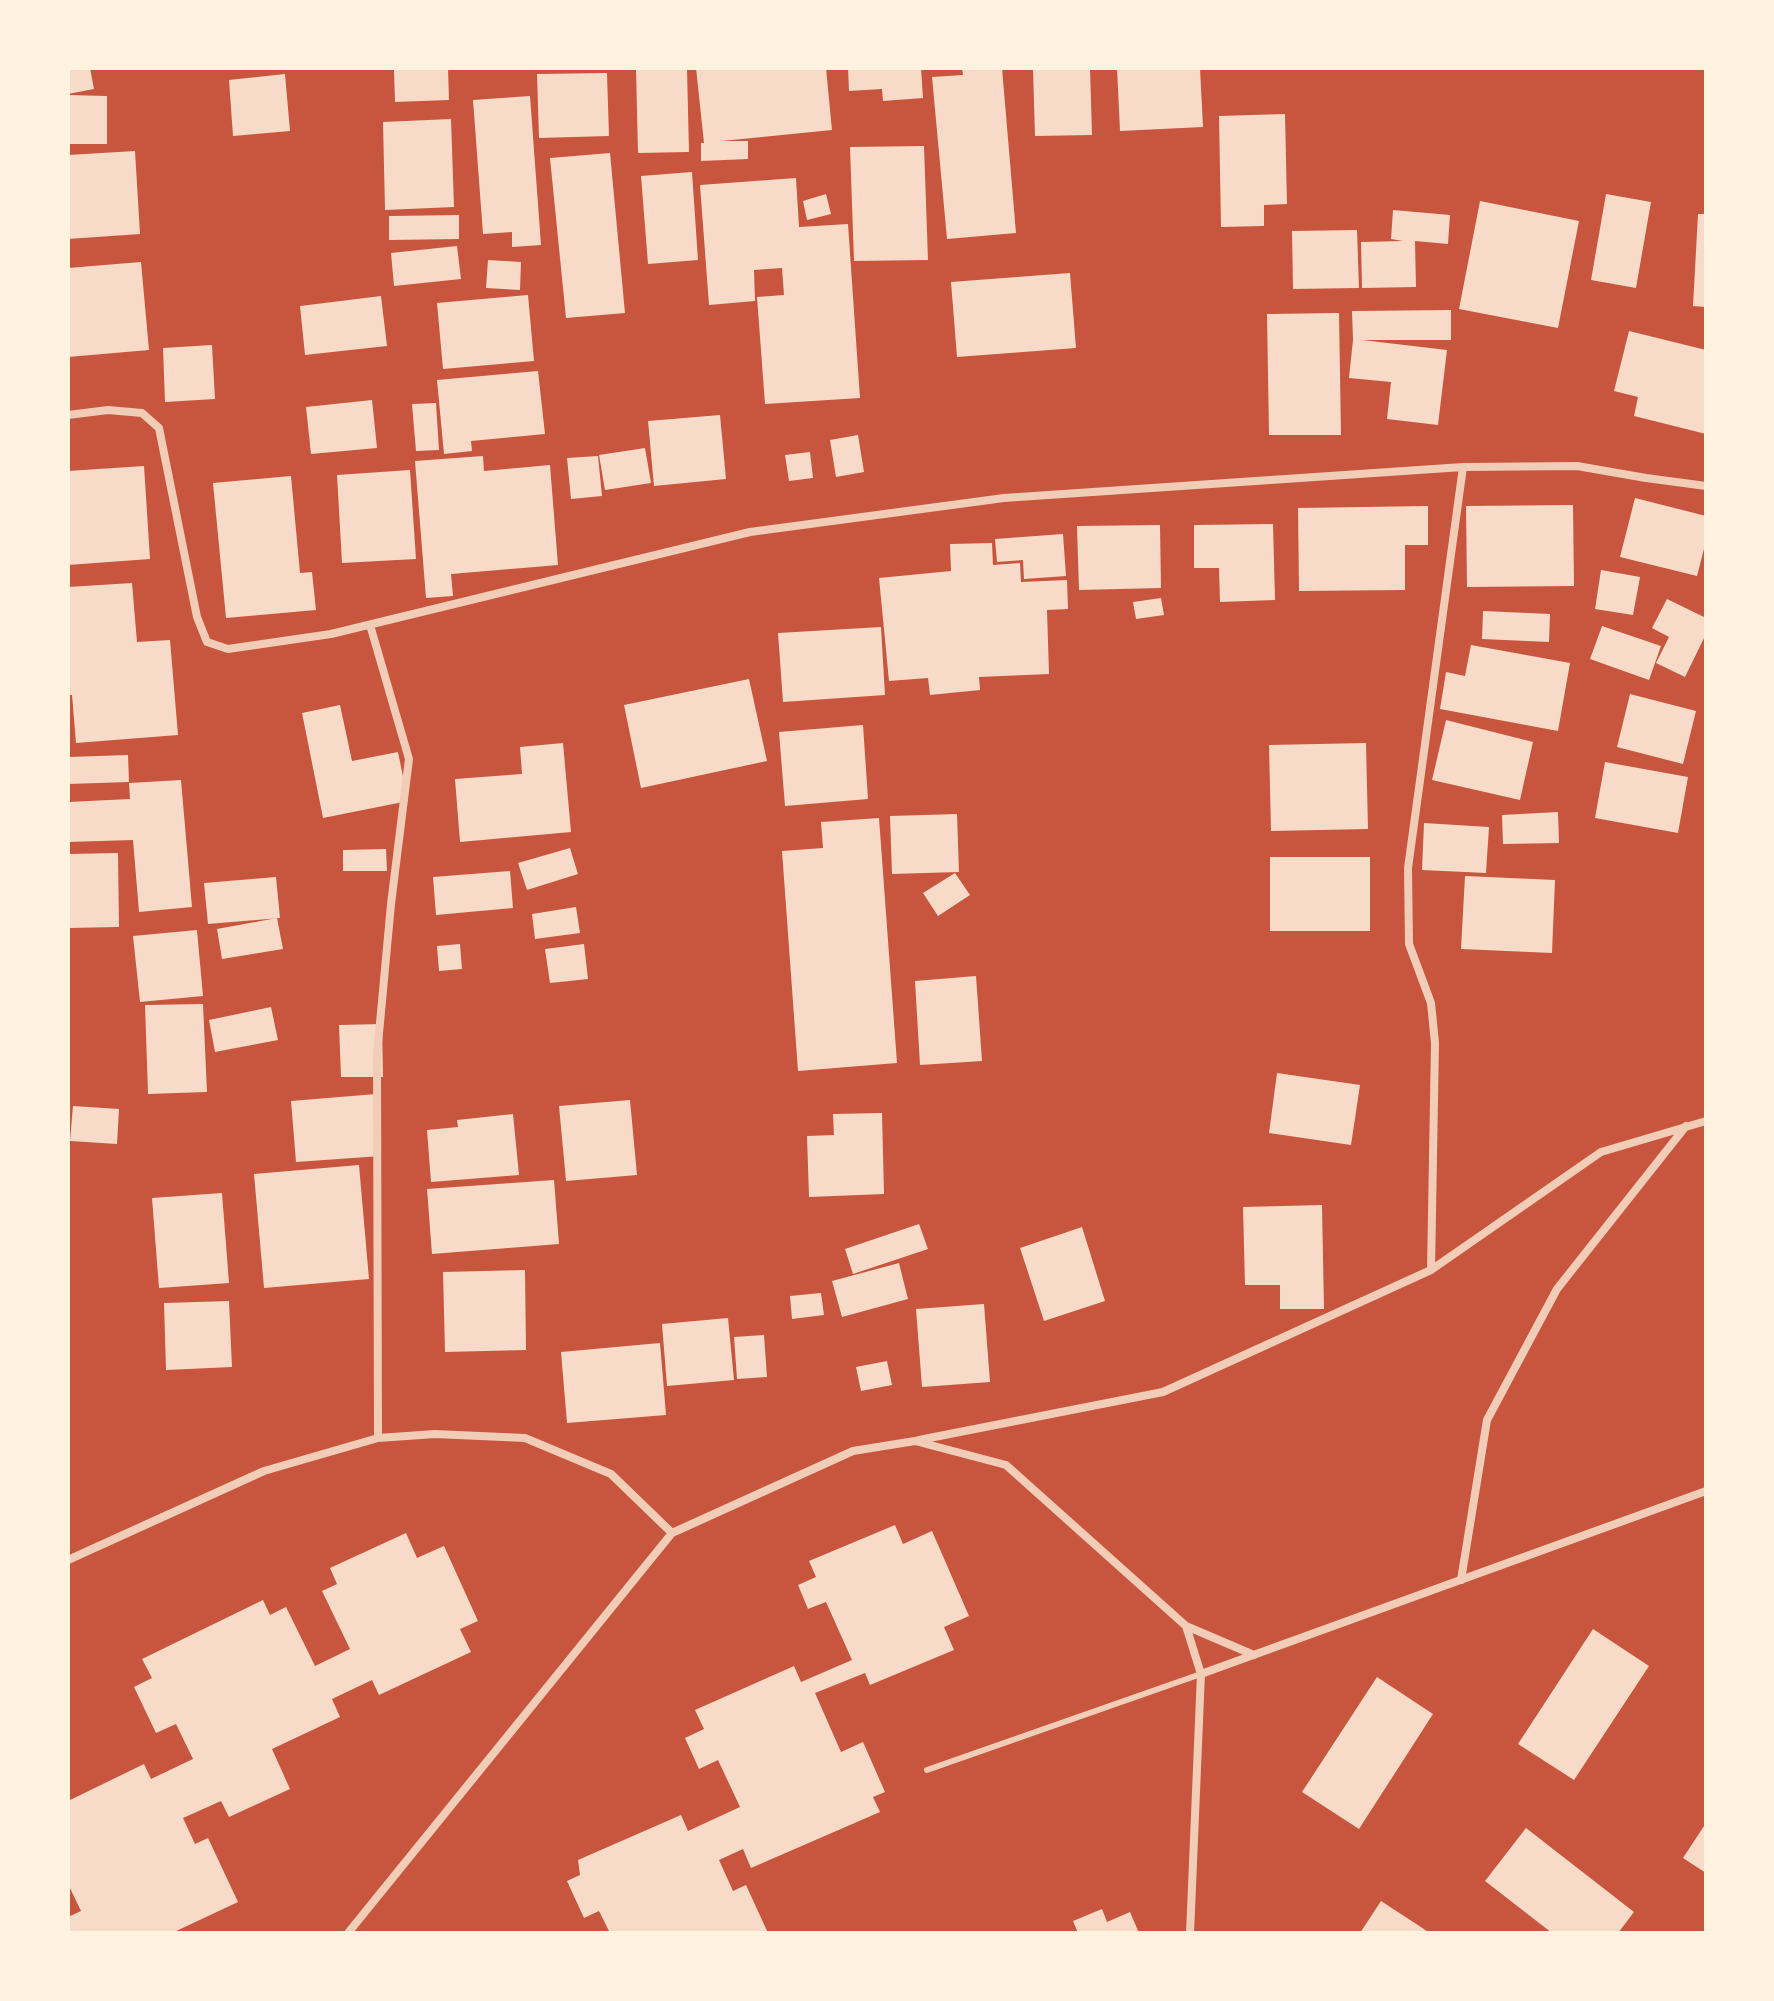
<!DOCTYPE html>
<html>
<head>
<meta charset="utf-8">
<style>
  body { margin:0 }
  #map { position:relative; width:1774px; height:2001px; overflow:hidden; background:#c8553d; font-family:"PT Sans",sans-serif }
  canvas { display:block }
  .frame { position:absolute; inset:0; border:70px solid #fff3e0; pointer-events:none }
</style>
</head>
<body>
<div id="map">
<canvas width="1774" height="2001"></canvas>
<div class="frame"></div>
</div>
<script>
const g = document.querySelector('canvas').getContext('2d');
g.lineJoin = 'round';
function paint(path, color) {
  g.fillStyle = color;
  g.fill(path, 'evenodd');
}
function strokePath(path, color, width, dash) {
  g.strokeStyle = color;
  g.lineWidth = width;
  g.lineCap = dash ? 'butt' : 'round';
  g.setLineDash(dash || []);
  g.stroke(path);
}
paint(new Path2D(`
  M68 68H90L94 89 68 94Z
  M448 68 449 100 395 102 394 70Z
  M636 68H687L689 152 638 153Z
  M696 68H826L832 130 722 141H748V159L701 161V143H704Z
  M848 68H921L923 98 883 101 882 89 849 91Z
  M962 68H1002L1016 233 947 239 932 77 963 75Z
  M1033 68H1090L1092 135 1035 136Z
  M1117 68H1200L1203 127 1120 131Z
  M607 73 609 136 539 138 537 74Z
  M285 74 290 131 233 136 229 80Z
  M68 95 107 96V144H68Z
  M530 96 541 245 512 247V232L483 234 473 100Z
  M1285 114 1287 204 1264 205V226L1221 227 1219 116Z
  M451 119 454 207 385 210 383 122Z
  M924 146 928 260 854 261 850 147Z
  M135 151 140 234 68 239V155Z
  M610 153 625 313 566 318 550 158Z
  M692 172 698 260 648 264 641 176Z
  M796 178 799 227 848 224 860 398 765 404 757 297 784 295 782 268 754 270 755 301 709 305 700 185Z
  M826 194 831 214 807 220 803 201Z
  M1606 194 1651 202 1636 288 1591 280Z
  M1480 201 1579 221 1558 328 1459 309Z
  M1393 210 1450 215 1448 244 1415 241 1416 287 1362 288 1361 242 1403 241 1391 239Z
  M1698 214H1706V307L1693 306Z
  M459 215V239L389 240V216Z
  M1357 230 1359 288 1293 289 1292 231Z
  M457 246 461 279 394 286 391 253Z
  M488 260 521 262 520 290 486 288Z
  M141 262 149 350 68 357V268Z
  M1070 273 1076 348 957 357 951 282Z
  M528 295 534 361 443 369 437 303Z
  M381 296 387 346 305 355 300 306Z
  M1451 310V340H1362L1447 350 1438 425 1387 419 1391 382 1349 378 1353 340 1352 311Z
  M1339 313 1341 435H1269L1267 314Z
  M1629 331 1706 350V434L1634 416 1638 397 1614 391Z
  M212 345 215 399 165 402 163 348Z
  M538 371 545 434 471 441 472 451 444 454 437 380Z
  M372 400 377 448 311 454 306 407Z
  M436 403 439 450 416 451 412 404Z
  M720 415 726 479 654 486 648 421Z
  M858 435 864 472 836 477 830 440Z
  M645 448 651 483 605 490 599 455Z
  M810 452 813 478 789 481 785 455Z
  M483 456 484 471 550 465 558 565 451 574 453 596 426 598 415 461Z
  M598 456 602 496 571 499 567 458Z
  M144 466 150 559 68 565V471Z
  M410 470 416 559 342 563 337 475Z
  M291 476 300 573 312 572 316 610 226 618 213 483Z
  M1635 498 1706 516V541L1697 576 1620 557Z
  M1573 505 1574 586 1467 587 1466 506Z
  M1428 506V545H1405V590L1299 591 1298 508Z
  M1273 524 1275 600 1220 602 1219 568H1194V525Z
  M1160 525 1161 588 1079 590 1077 526Z
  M1063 534 1066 576 1024 579 1023 560 997 562 995 539Z
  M992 543 993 565 1020 563 1021 582 1067 580 1068 609 1047 610 1049 674 979 677 980 690 930 695 928 678 889 681 879 578 951 571 950 544Z
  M1601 570 1640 577 1633 615 1595 609Z
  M132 583 137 642 170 640 178 735 76 743 72 695H68V587Z
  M1161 598 1164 615 1136 619 1133 602Z
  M1667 599 1706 618V634L1685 677 1656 663 1669 637 1652 628Z
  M1483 611 1550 614 1549 642 1482 639Z
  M1602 626 1661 646 1649 680 1590 659Z
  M881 627 885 695 783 702 778 633Z
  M1471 645 1570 663 1558 731 1440 709 1446 672 1465 676Z
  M749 679 767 761 641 788 624 705Z
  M1630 694 1696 711 1683 764 1617 747Z
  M340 705 352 761 398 752 408 801 323 818 302 713Z
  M1446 720 1533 742 1520 800 1432 780Z
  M863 725 868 799 785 806 779 732Z
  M563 743 571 832 460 842 455 779 522 774 520 747Z
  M1366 743 1368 829 1271 831 1269 745Z
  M128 755 129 782 68 784V757Z
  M1605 762 1688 777 1678 833 1595 818Z
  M181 780 192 907 139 912 133 840 68 842V802L130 799 129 783Z
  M1558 812 1559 843 1503 844 1502 815Z
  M957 814 959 872 892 874 890 816Z
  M879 818 897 1063 798 1071 782 851 823 848 821 822Z
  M1424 823 1489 827 1486 873 1422 870Z
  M570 848 578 874 527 890 518 863Z
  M386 849 387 871H343V850Z
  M118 853 119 927 68 928V854Z
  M1270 857H1370V931H1270Z
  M510 871 513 908 436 915 433 877Z
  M955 873 970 895 938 916 923 893Z
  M1465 876 1555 880 1552 953 1461 949Z
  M276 877 280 918 208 924 204 883Z
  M576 907 580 933 535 939 532 914Z
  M277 918 283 949 222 959 217 929Z
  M197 930 203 996 140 1002 133 936Z
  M460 944 462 969 439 971 437 946Z
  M584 944 588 979 550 983 545 949Z
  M976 976 982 1061 920 1065 915 981Z
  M203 1004 207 1092 148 1094 145 1005Z
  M271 1007 278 1040 215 1052 209 1020Z
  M382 1024 383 1077H341L339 1025Z
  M1277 1073 1360 1085 1351 1145 1269 1133Z
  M376 1094 381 1156 296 1162 291 1101Z
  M630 1100 637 1175 566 1181 559 1106Z
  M73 1106 119 1109 117 1144 70 1141Z
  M882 1113 884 1194 809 1197 807 1136 834 1135 833 1114Z
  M513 1114 519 1175 431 1182 427 1130 458 1127 457 1120Z
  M359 1165 369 1279 264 1288 254 1174Z
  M554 1180 559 1244 432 1254 427 1189Z
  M222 1193 229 1283 159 1288 152 1198Z
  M1322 1205 1324 1309H1280V1285H1245L1243 1207Z
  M919 1224 928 1249 853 1274 845 1249Z
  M1082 1227 1105 1301 1044 1321 1020 1248Z
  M899 1263 908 1299 842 1317 832 1281Z
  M525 1270 526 1350 445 1352 443 1272Z
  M821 1293 824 1315 792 1319 790 1296Z
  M229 1301 232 1367 166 1370 164 1303Z
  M984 1304 990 1382 922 1387 916 1309Z
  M728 1318 734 1380 667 1386 662 1324Z
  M764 1335 767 1377 737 1379 734 1337Z
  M660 1343 666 1415 567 1423 561 1352Z
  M887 1361 892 1385 861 1391 856 1367Z
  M895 1525 903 1544 932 1531 969 1616 944 1627 954 1650 870 1685 865 1673 815 1693 841 1752 863 1742 885 1792 873 1797 880 1812 751 1868 743 1849 719 1860 733 1891 746 1885 768 1933H610L599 1911 584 1918 567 1881 580 1875 578 1860 681 1815 688 1831 740 1807 718 1760 699 1769 685 1738 704 1729 695 1710 794 1666 801 1682 852 1660 826 1602 808 1609 798 1585 816 1577 809 1561Z
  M406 1533 417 1558 444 1546 478 1621 460 1629 471 1652 379 1695 372 1680 332 1699 340 1717 272 1749 290 1789 229 1817 221 1801 183 1818 195 1844 208 1838 238 1902 172 1933H68V1917L81 1911 68 1884V1801L144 1764 151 1779 193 1759 176 1724 156 1733 134 1687 152 1678 142 1659 263 1600 270 1615 286 1607 315 1666 350 1649 322 1591 337 1584 330 1568Z
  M1593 1629 1649 1666 1574 1780 1518 1744Z
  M1377 1677 1433 1714 1359 1829 1302 1792Z
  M1706 1823V1873L1683 1858Z
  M1526 1828 1634 1912 1618 1933H1552L1485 1881Z
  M1381 1901 1430 1933H1360Z
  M1102 1909 1107 1922 1130 1912 1139 1933H1078L1073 1921Z`), '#f7dbc8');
strokePath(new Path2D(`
  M927 1770 1201 1674`), '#f1ccb7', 6);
strokePath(new Path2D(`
  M68 415 108 410 142 413 159 428 197 617 207 642 228 649 331 634 750 532 1004 498 1463 467 1577 466 1646 478 1706 486
  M370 625 409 759 391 904 377 1055 378 1438
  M1431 1270 1435 1043 1431 1003 1409 944 1408 868 1463 467
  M919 1440 1163 1392 1431 1270 1601 1152 1706 1121
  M68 1560 264 1471 378 1438 435 1434 525 1438 611 1474 672 1533
  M1461 1580 1487 1420 1557 1289 1686 1126
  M1186 1626 1254 1655
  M1201 1674 1706 1491
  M348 1933 672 1533 853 1451 915 1441 1006 1465 1186 1626 1201 1674 1190 1933`), '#f1ccb7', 8);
</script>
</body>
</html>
